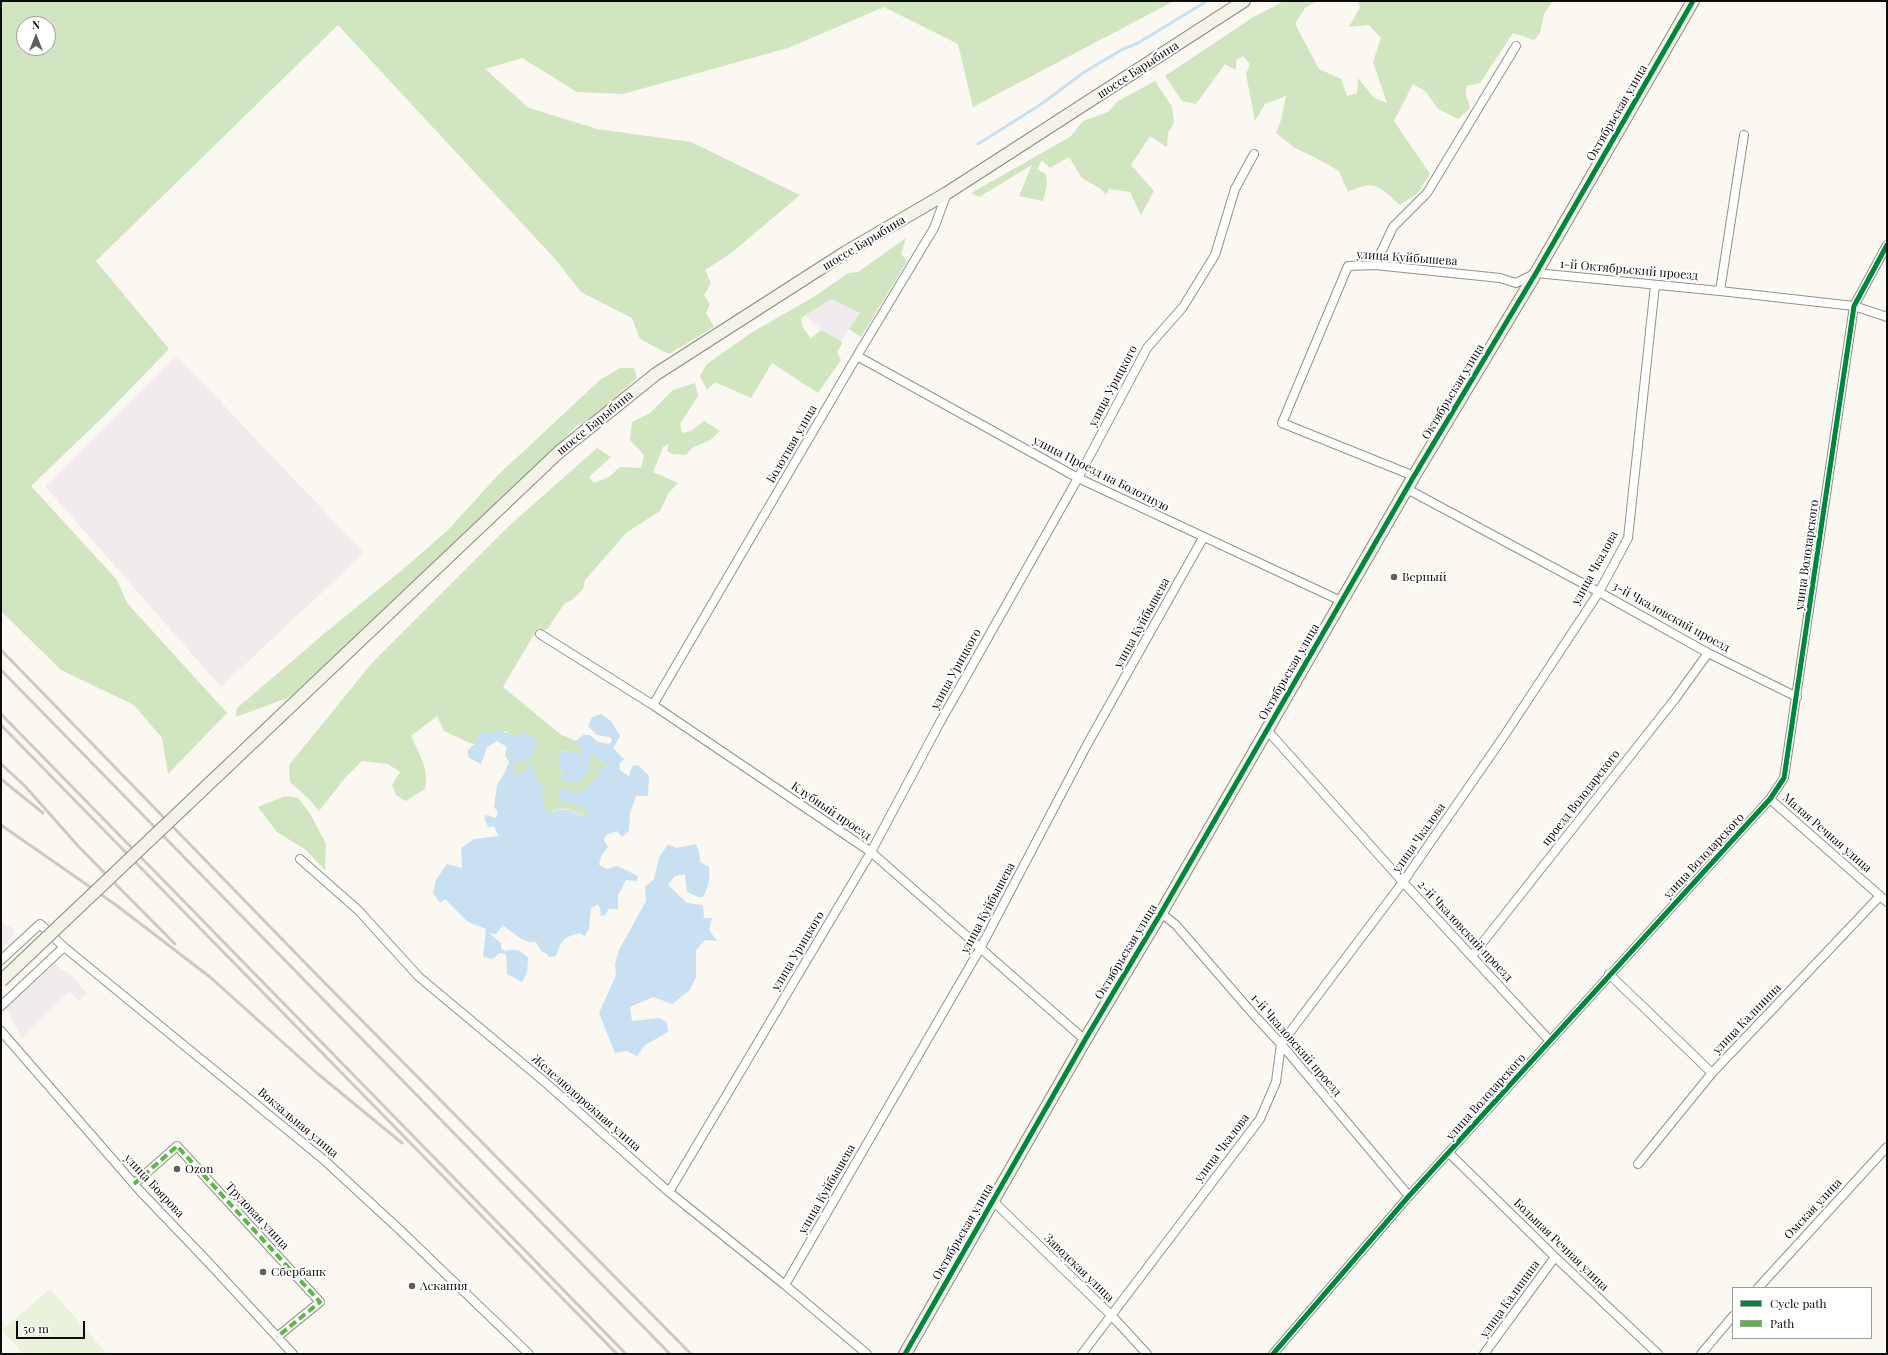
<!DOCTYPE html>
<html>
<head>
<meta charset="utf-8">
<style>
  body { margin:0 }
  #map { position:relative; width:1888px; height:1355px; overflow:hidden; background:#faf8f0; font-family:"Playfair Display",serif }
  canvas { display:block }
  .frame { position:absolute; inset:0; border:2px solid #0c0c0c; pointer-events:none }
  .legend { position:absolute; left:1732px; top:1287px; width:140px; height:52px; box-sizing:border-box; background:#fff; border:1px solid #9e9e9e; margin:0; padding:5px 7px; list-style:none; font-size:12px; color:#0c0c0c }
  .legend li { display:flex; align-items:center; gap:8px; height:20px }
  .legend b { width:20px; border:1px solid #9e9e9e }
  .north { position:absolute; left:16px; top:16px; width:40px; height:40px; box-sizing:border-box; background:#fff; border:1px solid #9e9e9e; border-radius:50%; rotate:0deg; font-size:11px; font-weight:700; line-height:16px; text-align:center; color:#0c0c0c }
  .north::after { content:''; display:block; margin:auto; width:14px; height:18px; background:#5f5f5c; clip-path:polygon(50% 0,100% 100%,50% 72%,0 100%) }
  .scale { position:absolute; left:16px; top:1321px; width:69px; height:18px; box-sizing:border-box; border:2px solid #0c0c0c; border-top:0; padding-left:5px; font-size:12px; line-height:14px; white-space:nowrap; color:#0c0c0c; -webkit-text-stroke:3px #fff; paint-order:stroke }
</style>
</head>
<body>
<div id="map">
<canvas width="1888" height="1355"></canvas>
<div class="frame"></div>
<ul class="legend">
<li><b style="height:5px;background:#00873e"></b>Cycle path</li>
<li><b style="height:5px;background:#58b947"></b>Path</li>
</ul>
<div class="north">N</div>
<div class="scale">50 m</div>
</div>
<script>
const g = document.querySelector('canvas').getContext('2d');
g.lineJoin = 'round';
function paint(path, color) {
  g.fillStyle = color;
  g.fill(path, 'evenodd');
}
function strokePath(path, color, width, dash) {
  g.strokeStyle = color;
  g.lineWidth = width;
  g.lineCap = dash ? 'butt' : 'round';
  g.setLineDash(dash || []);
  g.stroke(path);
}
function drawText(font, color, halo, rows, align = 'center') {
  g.font = font + ' "Playfair Display",serif';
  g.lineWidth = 4;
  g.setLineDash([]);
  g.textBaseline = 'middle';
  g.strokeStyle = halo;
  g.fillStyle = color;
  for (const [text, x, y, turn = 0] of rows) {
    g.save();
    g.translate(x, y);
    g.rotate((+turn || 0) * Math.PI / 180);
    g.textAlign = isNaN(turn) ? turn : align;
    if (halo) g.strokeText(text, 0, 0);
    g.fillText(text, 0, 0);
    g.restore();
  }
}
paint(new Path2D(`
  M831 299 860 313 841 341 821 330 805 315Z
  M177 356 364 553 221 687 45 486Z
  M1 923 15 929 12 938 1 950Z
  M56 964 62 970 70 974 87 993 80 1001 69 992 22 1039 5 1006Z`), '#f1ebed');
paint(new Path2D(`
  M1 1H1174L973 107 958 44 884 7 788 48 623 94 577 92 522 58 485 69 529 108 597 129 691 142 800 195 730 254 705 270 711 283 704 295 710 304 706 313 714 327 669 354 640 339 632 318 581 292 556 260 338 25 96 261 169 349 105 415 31 486 117 580 127 603 227 713 168 774 162 738 134 705 61 670 1 611ZM24 24H48V48H24Z
  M1284 1H1317L1305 8 1295 24 1319 69 1341 79 1347 96 1357 93 1358 78 1374 98 1387 103 1373 62 1381 38 1369 25 1349 27 1360 7 1358 1H1553L1544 14 1540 33 1534 40 1513 33 1480 83 1466 86V95L1470 108 1458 119 1438 109 1426 92 1413 84 1394 121 1430 174 1417 194 1400 205C1379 187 1376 179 1348 192L1339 171 1316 158 1295 148 1276 133 1281 120 1286 96 1265 104 1255 121 1246 74 1250 64 1243 56 1236 60V70L1225 64 1196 104 1182 101 1165 76 1252 18Z
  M1155 81 1172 107 1174 122 1168 133 1167 147 1150 136 1131 165 1154 191 1141 215 1130 192 1109 189 1106 195 1101 189 1082 178 1069 157 1050 168 1042 160 1037 169 1046 174 1047 185 1043 201 1019 196 1032 165 979 197 971 193 1070 137 1083 121 1108 112 1118 101Z
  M906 238 901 254 907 261 861 337 849 329 860 313 831 299 801 318 803 328 811 338 821 330 841 341 842 344 837 352 841 360 818 393 772 363 751 398 715 382 707 390 700 376 707 364 751 333 817 295 848 273 858 272Z
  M620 368H634L637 378 586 423 578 424 538 466 434 565 290 697 236 717 237 708 325 633 408 565 448 530 498 475 601 379Z
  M695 383 698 396 680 424 682 433 691 431 704 421 720 431 710 440 692 448 686 455 672 454 667 451 669 444 663 447 653 472 678 483 668 494 660 511 627 532 585 580 583 589 572 600 564 604 548 628 533 636 503 687 560 734 576 741 582 753 558 751 562 780 590 753 609 767 580 793 562 787 560 800 577 805 588 811 587 817C569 812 568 803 547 814L534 778 536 768 516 779 512 762 530 760 538 741 513 736 506 731 480 733 475 744 469 743 444 731 437 716 411 736C419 754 430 770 425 789L406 801 396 795 392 785 400 772 388 764 362 761 345 778 319 811 308 798 290 782 289 765 372 663 509 526 597 448 611 457 589 477 594 483 609 477 620 467 641 468 644 455 630 440 632 422 650 413 673 390Z
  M285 796 298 798 311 815 326 844 325 870 306 850 277 832 258 807Z`), '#d1e5c0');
paint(new Path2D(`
  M50 1289 107 1354H23L2 1330Z`), '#ebf2db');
paint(new Path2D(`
  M601 714 611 721 620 736 613 748 624 759 619 764 620 770 629 776 632 766 638 765 649 776 648 796H636L630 813 629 831 622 837 617 831 606 835 604 840 608 847 601 856 599 865 607 869 617 866 638 876 637 881 626 880 618 895V909H609L605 915 601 916 600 908 598 904 591 908 589 928 585 936 579 933C562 939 563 937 556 956L549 957 547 954 541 951 536 942C524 944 512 932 503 925L496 934 489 933 501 943V949L506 951C516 948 521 951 528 958L527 972 522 982 507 974 506 954 499 953 493 959 483 957 486 929 468 922 445 899 440 903 433 893 436 880 447 864 462 868 461 848 474 839 499 836 494 826 488 827 484 818 486 815 496 818 498 812 494 807 497 785 504 774 509 762 505 755 507 747 497 741 487 747 481 764 468 757V750L475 744 480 733C493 731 502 728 513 736L525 733 538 741 530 760 513 762 516 778 533 763 536 768 535 778 546 788 541 794 547 814C570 804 567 812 587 817L588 811 577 805 560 800 558 790 562 787 580 793 599 775 600 768 608 766 590 753 589 770 578 783 562 780 558 751 582 753 576 741 583 735H590L598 742 610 744 612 740 610 737 597 735 588 726 592 717Z
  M668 844 676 848 696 844 699 851 700 862 709 867C710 879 709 886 703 897H698L687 892 685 874 675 876 668 885 687 903 703 905 704 918H712L709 930 717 941 705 940 696 950V977L690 990 672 1004 653 997 630 1007 632 1021 660 1018 667 1023 668 1032 645 1045 637 1056 627 1051 615 1053 599 1013 616 975 615 964 619 950 646 901 645 887 654 879 659 858Z`), '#c8e0f1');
strokePath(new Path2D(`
  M978 144 1040 105 1083 73 1123 49 1138 43 1207 1`), '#c8e0f1', 3);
const street = new Path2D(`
  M1375 265 1393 227 1427 193 1516 46
  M1720 291 1744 135
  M857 356 1078 478 1341 601
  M1414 476 1282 423 1348 266 1375 265 1500 278 1516 283 1536 273 1720 291 1854 306 1887 317
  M1407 489 1599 592 1708 653 1797 697
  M540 634 653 705 871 852 1085 1040
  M653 705 857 356 934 228 947 193
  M1267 730 1403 882 1550 1041
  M1770 799 1887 902
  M300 859 358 910 419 977 546 1083 669 1192 785 1285 867 1354
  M1161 913 1176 925 1254 1015 1281 1044 1409 1196
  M1472 956 1675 699 1708 653
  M1 960 40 924 64 947 324 1160 400 1230 529 1354
  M1609 974 1712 1073
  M1 1006 64 947
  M1 1031 141 1192 209 1263 293 1354
  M1449 1153 1555 1257 1658 1354
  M1638 1164 1712 1073 1880 896
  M134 1184 177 1146 320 1302 277 1337
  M669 1192 871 852 938 726 1078 478 1147 348 1183 307 1215 255 1235 189 1254 154
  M993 1201 1112 1316 1147 1354
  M785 1285 981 947 1088 743 1203 538
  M1758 1288 1887 1147
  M1082 1354 1260 1119 1276 1082 1281 1044 1403 882 1504 736 1599 592 1628 538 1655 285
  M1273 1354 1409 1196 1770 799 1784 778 1854 306 1887 245
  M1484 1354 1555 1257
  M1701 1354 1733 1316`);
const secondary = new Path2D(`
  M501 507 559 452 656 374 846 252 947 193 1244 1
  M905 1354 1085 1040 1161 913 1414 476 1536 273 1693 1`);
strokePath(street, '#93928f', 10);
strokePath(secondary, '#8a8985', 14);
strokePath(street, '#fefefd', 8);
strokePath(secondary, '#f4f3e8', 12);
strokePath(new Path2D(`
  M1 650 316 974 691 1354
  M1 670 670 1354
  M1 714 626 1354
  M1 725 617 1354
  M1 764 24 785 79 847 175 944
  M1 779 43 813
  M1 825 116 905 210 977 318 1074 402 1143`), '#d5c6c5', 3);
const secondaryBridge = new Path2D(`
  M1 981 501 507`);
strokePath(secondaryBridge, '#8a8985', 14, []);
strokePath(secondaryBridge, '#f4f3e8', 12);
strokePath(new Path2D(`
  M134 1184 177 1146 320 1302 277 1337`), '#58b947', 4, [8, 4]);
strokePath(new Path2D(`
  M905 1354 1085 1040 1161 913 1414 476 1536 273 1693 1
  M1273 1354 1409 1196 1770 799 1784 778 1854 306 1887 245`), '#00873e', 5);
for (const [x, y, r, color] of [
  [1394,577,4,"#5f5f5c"],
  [177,1169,4,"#5f5f5c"],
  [263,1272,4,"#5f5f5c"],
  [412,1286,4,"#5f5f5c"]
]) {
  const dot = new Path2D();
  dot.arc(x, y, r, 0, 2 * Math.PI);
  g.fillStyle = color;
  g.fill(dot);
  strokePath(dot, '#fff', 1.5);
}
drawText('12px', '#0c0c0c', '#fff', [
  ["шоссе Барыбина",1138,70,-33],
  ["Октябрьская улица",1617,113,-60],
  ["шоссе Барыбина",864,243,-31],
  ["улица Куйбышева",1407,258,4],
  ["1-й Октябрьский проезд",1629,270,5],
  ["улица Урицкого",1113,386,-62],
  ["Октябрьская улица",1453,392,-59],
  ["шоссе Барыбина",595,423,-39],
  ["Болотная улица",792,444,-60],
  ["улица Проезд на Болотную",1101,474,27],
  ["улица Володарского",1807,555,-82],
  ["улица Чкалова",1595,568,-61],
  ["3-й Чкаловский проезд",1671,617,29],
  ["улица Куйбышева",1142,623,-61],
  ["улица Урицкого",956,669,-61],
  ["Октябрьская улица",1289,672,-60],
  ["проезд Володарского",1581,798,-52],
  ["Клубный проезд",831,811,34],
  ["Малая Речная улица",1827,833,41],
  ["улица Чкалова",1419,838,-55],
  ["улица Володарского",1704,856,-47],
  ["улица Куйбышева",988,908,-62],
  ["2-й Чкаловский проезд",1465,931,47],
  ["улица Урицкого",798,951,-59],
  ["Октябрьская улица",1126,952,-59],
  ["улица Калинина",1747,1019,-46],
  ["1-й Чкаловский проезд",1296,1045,49],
  ["улица Володарского",1486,1097,-48],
  ["Железнодорожная улица",586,1103,41],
  ["Вокзальная улица",298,1123,40],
  ["улица Чкалова",1222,1148,-53],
  ["улица Боярова",154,1186,47],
  ["улица Куйбышева",827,1189,-60],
  ["Омская улица",1813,1209,-47],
  ["Трудовая улица",257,1216,47],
  ["Октябрьская улица",963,1232,-60],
  ["Большая Речная улица",1561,1245,44],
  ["Заводская улица",1079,1268,44],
  ["улица Калинина",1510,1299,-54]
]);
drawText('12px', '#0c0c0c', '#fff', [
  ["Верный",1402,577],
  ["Ozon",185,1169],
  ["Сбербанк",271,1272],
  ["Аскания",420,1286]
], 'left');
</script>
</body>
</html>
